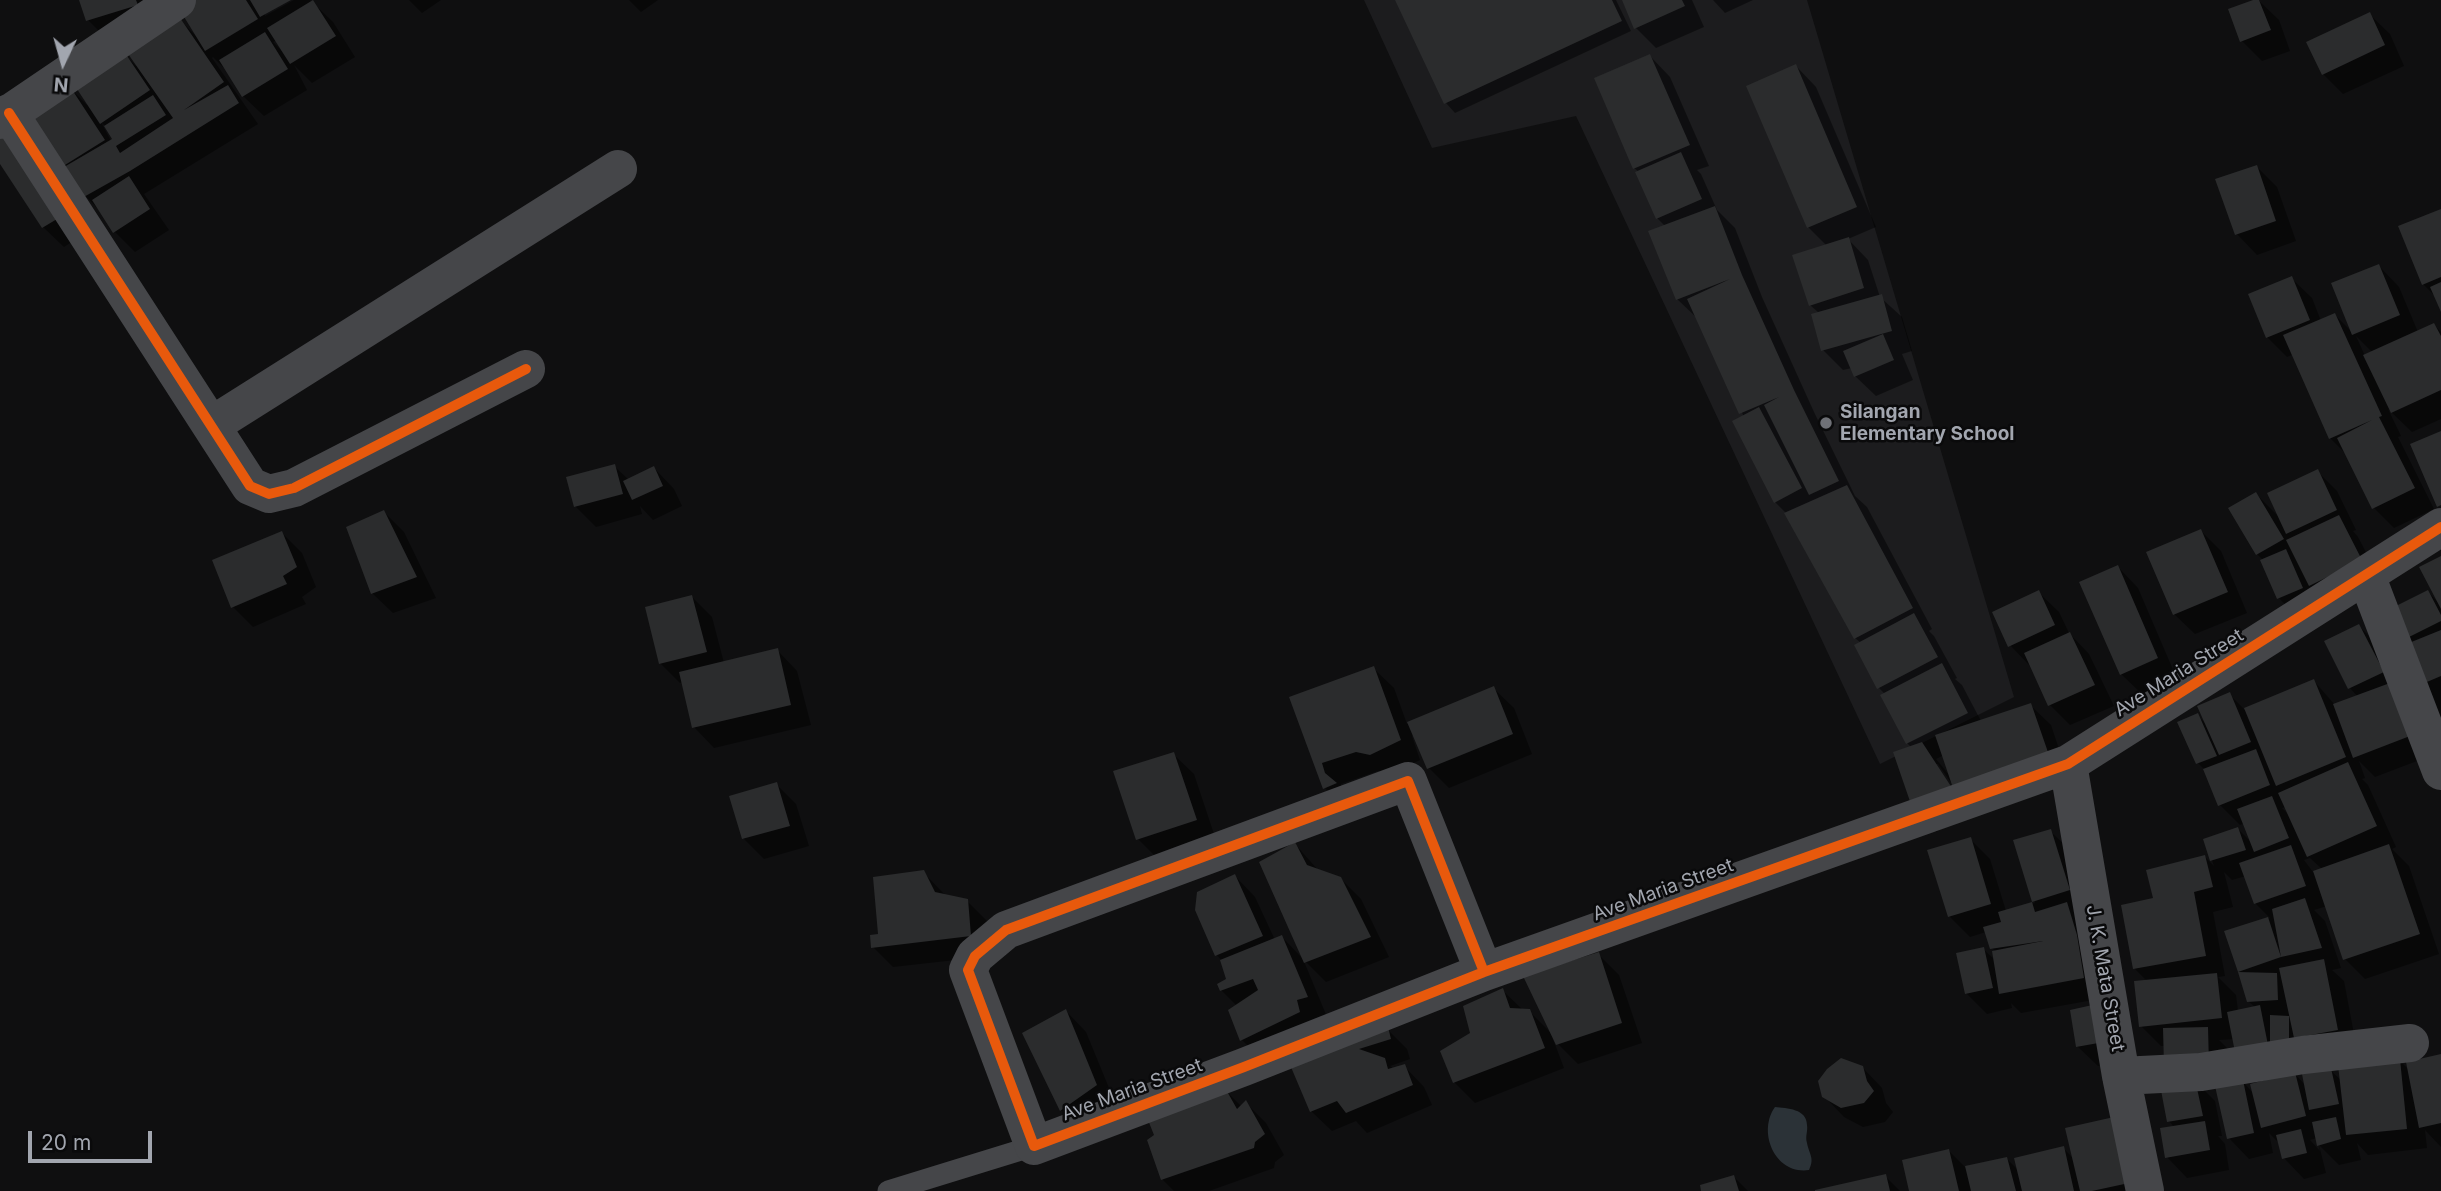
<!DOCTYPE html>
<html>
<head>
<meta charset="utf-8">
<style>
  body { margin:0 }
  #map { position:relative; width:2441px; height:1191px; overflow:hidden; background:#0f0f10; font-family:Inter,sans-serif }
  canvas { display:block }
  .north { position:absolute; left:28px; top:28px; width:70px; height:70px; -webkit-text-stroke:5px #0a0a0b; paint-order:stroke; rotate:185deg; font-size:19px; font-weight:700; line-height:28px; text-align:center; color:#a2a6af }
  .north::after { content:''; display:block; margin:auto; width:24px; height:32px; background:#a2a6af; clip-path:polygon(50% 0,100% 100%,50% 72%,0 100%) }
  .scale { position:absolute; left:28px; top:1131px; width:124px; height:32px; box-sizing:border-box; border:4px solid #a2a6af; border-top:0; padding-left:9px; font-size:21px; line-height:24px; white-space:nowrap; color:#a2a6af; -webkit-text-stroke:5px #0a0a0b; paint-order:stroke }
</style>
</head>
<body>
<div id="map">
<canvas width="2441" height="1191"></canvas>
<div class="north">N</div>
<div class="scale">20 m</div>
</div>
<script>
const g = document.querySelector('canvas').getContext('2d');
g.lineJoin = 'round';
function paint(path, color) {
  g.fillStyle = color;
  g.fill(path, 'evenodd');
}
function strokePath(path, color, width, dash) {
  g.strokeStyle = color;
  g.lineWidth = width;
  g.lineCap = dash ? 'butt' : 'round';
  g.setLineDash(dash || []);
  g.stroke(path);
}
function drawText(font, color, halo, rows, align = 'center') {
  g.font = font + ' Inter,sans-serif';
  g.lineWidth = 5;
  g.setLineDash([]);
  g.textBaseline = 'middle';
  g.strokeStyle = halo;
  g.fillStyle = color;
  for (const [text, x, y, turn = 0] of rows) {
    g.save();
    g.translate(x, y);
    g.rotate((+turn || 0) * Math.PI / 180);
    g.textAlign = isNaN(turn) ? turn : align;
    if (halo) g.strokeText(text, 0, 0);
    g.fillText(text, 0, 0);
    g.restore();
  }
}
paint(new Path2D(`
  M1364 0H1807L2014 697 1880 764 1576 116 1432 148Z`), '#1c1c1e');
paint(new Path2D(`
  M1775 1107C1787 1108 1807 1109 1807 1125 1808 1132 1805 1136 1807 1143 1809 1154 1815 1158 1809 1170 1775 1175 1757 1132 1775 1107Z`), '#2b3237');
paint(new Path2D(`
  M81 0H149L108 40 88 20Z
  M193 0H287L265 12V16L294 0H310L333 22 355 57 312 83 294 65 307 90 264 116 243 96 226 70 213 57 212 58 258 124 144 194 169 230 135 252 115 232 105 216 59 169 69 87 87 105 123 53 136 66 177 17 196 36ZM277 40 283 52 273 42ZM101 122 109 130 115 139 111 141Z
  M409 0H441L422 13Z
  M629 0H658L641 12Z
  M1397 0H1616L1631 31 1455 113 1446 103Z
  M1623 0H1692L1704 27 1656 48 1636 28Z
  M1713 0H1753L1725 13Z
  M2258 0 2279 20 2290 51 2262 61 2242 41Z
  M2369 14 2390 34 2404 66 2343 94 2323 74Z
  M1650 56 1670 77 1709 166 1697 170 1701 174 1717 210 1735 228 1762 297 1814 412 1855 496 1867 507 1932 629 1929 631 1934 636 1957 678 1955 679 1962 685 1981 721 2030 705 2051 725 2069 779 1974 811 1936 832 1916 812 1912 748 1907 743 1885 694 1879 688 1857 646 1861 643 1855 638 1787 514 1775 502 1744 417 1698 319 1677 299 1665 226 1657 218 1639 172 1634 168ZM1944 755 1950 776 1936 759ZM1934 764H1938L1961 797 1958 799Z
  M1796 66 1816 87 1876 227 1848 239 1868 260 1880 297 1902 317 1912 351 1902 354 1913 380 1876 396 1855 376 1852 368 1843 370 1823 350 1819 313 1810 305 1827 246 1808 227Z
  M0 140 81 236 64 247 43 227 0 161Z
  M2257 167 2277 187 2296 241 2257 255 2237 234Z
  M2441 211V308L2436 297 2423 284Z
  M2379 266 2399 287 2418 332 2434 325 2441 332V419L2412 432 2388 409 2401 436 2398 437 2434 509 2394 528 2374 508 2347 455 2330 438 2294 354 2287 357 2267 337 2291 278 2312 298 2321 321 2335 315 2353 333ZM2356 336 2373 353 2365 356Z
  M614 466 629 480 654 468 674 489 682 506 653 520 640 506 642 514 596 527 575 506Z
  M2317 471 2337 491 2356 530 2353 531 2358 537 2381 581 2299 619 2279 598 2264 561 2257 554 2256 494 2281 519Z
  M384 512 404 532 436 598 393 613 372 593Z
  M2201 531 2221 551 2247 613 2195 634 2174 614Z
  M282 533 302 553 316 587 302 597 306 604 253 627 233 607Z
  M2441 558V750L2407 638 2428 592 2439 603Z
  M2118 567 2138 588 2177 679 2142 694 2121 674Z
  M2038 592 2059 612 2069 633 2089 654 2114 706 2070 725 2050 705 2030 666 2010 645Z
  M692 597 712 617 724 663 777 650 797 671 811 725 714 748 694 727 683 682 680 683 660 663Z
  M2359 626 2379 646 2430 756 2375 777 2359 761 2365 778 2362 779 2368 785 2396 847 2392 849 2409 866 2439 954 2365 979 2345 959 2327 906 2314 910 2325 921 2341 968 2332 970 2344 981 2357 1050 2235 1039 2219 1040 2228 1049 2242 1081 2254 1094 2295 1074 2306 1086 2330 1070 2342 1081 2399 1060 2409 1070 2441 1056V1147L2425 1130 2427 1148 2368 1155 2357 1143 2361 1160 2339 1165 2319 1145 2326 1173 2304 1179 2284 1158 2280 1144 2269 1133 2273 1153 2249 1159 2229 1138 2216 1085H2199L2215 1101 2222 1136H2218L2225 1144 2229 1170 2187 1178 2167 1157 2175 1128 2169 1121 2165 1046H2161L2141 1026 2148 982 2135 969 2155 900 2205 857 2214 866 2205 840 2238 829 2253 844 2245 823 2240 825 2220 805 2207 772 2198 763 2197 715 2208 726 2229 694 2245 710 2314 681 2335 705 2358 697 2350 688 2326 642ZM2287 807 2291 817 2282 808ZM2310 858 2322 869 2313 872 2304 860ZM2224 872 2232 880 2246 876 2256 904 2270 918 2227 932 2248 1001 2256 1008 2238 1011 2236 995 2218 977 2225 976 2213 912 2233 907ZM2317 1138 2320 1151 2310 1140Z
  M1373 668 1394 688 1407 724 1493 688 1514 708 1532 754 1449 788 1429 768 1414 735 1412 736 1420 760 1391 774 1378 771 1341 784 1345 808 1325 788 1291 698Z
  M1173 754 1194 774 1216 840 1158 859 1138 839Z
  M776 784 796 804 809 846 764 859 743 838Z
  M2050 831 2071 851 2104 998 2021 1013 2011 1003 2012 1008 1987 1014 1966 993 1983 949 1995 960 1996 952 1992 948 1986 932 1970 937 1949 916 1970 839 1990 859 2006 911 2035 903 2016 842Z
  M1295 844 1318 870 1340 878 1361 899 1389 957 1326 982 1303 959 1327 1017 1262 1060 1242 1040 1230 1011 1237 1006 1221 990 1228 980 1222 961 1217 955 1197 910 1235 876 1255 897 1275 940 1282 937 1304 960Z
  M923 872 946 896 967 901 987 921 991 956 893 967 873 947Z
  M1598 954 1619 975 1642 1043 1578 1064 1553 1039 1564 1068 1475 1103 1454 1082 1472 1034 1502 990 1523 1010 1529 1011 1552 1034Z
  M1066 1011 1086 1032 1116 1105 1082 1130 1061 1110Z
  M2072 1011 2123 1062 2098 1066 2077 1046Z
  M1387 1029 1407 1049 1410 1059 1390 1066 1394 1069 1404 1066 1424 1087 1432 1105 1367 1133 1356 1121 1332 1131 1311 1111 1290 1062Z
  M1862 1067 1882 1088 1886 1103 1893 1112 1885 1122 1863 1127 1844 1117 1824 1096Z
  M1223 1088 1242 1107 1246 1103 1266 1123 1284 1155 1275 1162 1274 1168 1209 1191H1174L1163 1180 1149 1140Z
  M2063 1148 2074 1159 2145 1191H1911L1949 1151 1966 1168 2007 1159 2019 1171Z
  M1885 1176 1900 1191H1818Z
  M1734 1177 1748 1191H1703Z`), '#0007');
paint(new Path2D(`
  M79 0H136L138 5 86 21Z
  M190 0H246L258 19 205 51 178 7Z
  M250 0H291L260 17Z
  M313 0 336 36 290 64 267 28Z
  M1395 0H1612L1622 21 1444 104Z
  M1622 0H1682L1685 6 1634 29Z
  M2253 0H2259L2271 30 2240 42 2228 9Z
  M2370 12 2385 45 2322 75 2306 42Z
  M178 15 224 82 184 110 228 85 239 103 130 171 82 198 64 167 112 139 104 126 153 95 166 115 116 146 120 153 173 118 126 51Z
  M265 32 288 69 242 97 219 60Z
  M123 50 150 90 100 124 73 83Z
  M1650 54 1690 145 1633 169 1594 78Z
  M1796 64 1857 207 1807 228 1746 86Z
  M69 85 105 140 57 170 22 114Z
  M8 132 62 216 42 228 0 164V137Z
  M1681 152 1702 199 1656 219 1635 172Z
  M2257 165 2276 221 2235 235 2215 179Z
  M129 176 150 209 113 233 92 200Z
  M1715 206 1742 275 1794 390 1839 481 1809 495 1764 405 1779 397 1739 414 1687 299 1730 279 1676 300 1648 231Z
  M2441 209V277L2422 285 2398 226Z
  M1849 237 1864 288 1809 306 1792 255Z
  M2379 264 2400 315 2352 335 2331 283Z
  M2292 276 2310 320 2266 338 2248 294Z
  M2441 282V312L2430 287Z
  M1882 294 1892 331 1821 351 1811 314Z
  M2335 313 2382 416 2379 417 2415 488 2372 509 2337 438 2372 420 2329 439 2283 335Z
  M2434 323 2441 336V390L2391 413 2363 355Z
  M1883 334 1894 360 1854 377 1843 351Z
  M1759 407 1802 488 1774 503 1732 421Z
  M2441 431V505L2437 507 2410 444Z
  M615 464 623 494 574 507 566 477Z
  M654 466 663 486 632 500 623 481Z
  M2318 469 2337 510 2286 534 2267 493Z
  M1847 485 1913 608 1854 639 1784 513Z
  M2256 492 2284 539 2256 555 2228 508Z
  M384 510 417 577 371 594 346 527Z
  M2339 515 2362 560 2309 586 2286 540Z
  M2201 529 2228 592 2173 615 2146 552Z
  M282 531 297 567 283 576 287 584 231 608 212 560Z
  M2286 549 2303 588 2277 599 2260 560Z
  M2441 556V609L2419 567Z
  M2118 565 2158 658 2120 675 2079 582Z
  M2039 590 2055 625 2008 647 1992 612Z
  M2428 590 2441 615V621L2405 639 2390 609Z
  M692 595 707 652 659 664 645 607Z
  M1914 613 1938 657 1877 689 1854 645Z
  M2359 624 2384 672 2348 689 2324 641Z
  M2441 630V676L2415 687 2399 647Z
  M2070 632 2095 685 2048 706 2024 653Z
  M778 648 791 705 692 728 679 672Z
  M1942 663 1968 713 1906 744 1880 695Z
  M1374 666 1401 740 1370 755 1356 752 1322 763 1325 773 1337 783 1323 789 1289 697Z
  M2314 679 2346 757 2276 786 2244 708Z
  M2390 683 2410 736 2353 758 2333 704Z
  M1494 686 1513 734 1427 769 1407 722Z
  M2230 692 2251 742 2219 755 2197 706Z
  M2031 703 2050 758 1914 813 1893 752 1922 742 1954 791 1935 735Z
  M2198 713 2217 756 2196 764 2177 722Z
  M2256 749 2270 785 2218 806 2203 769Z
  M1174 752 1197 820 1136 840 1113 771Z
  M2348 762 2377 826 2307 857 2278 793Z
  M777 782 790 826 742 839 729 796Z
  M2272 796 2289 838 2254 852 2237 809Z
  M2238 827 2246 850 2210 861 2203 839Z
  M2051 829 2070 890 2032 902 2035 912 2067 902 2077 935 2084 978 1999 994 1992 951 2043 941 1990 949 1983 927 2001 922 1998 912 2032 902 2013 840Z
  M1971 837 1991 904 1948 917 1927 850Z
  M1295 842 1307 865 1341 877 1371 937 1304 963 1259 862Z
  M2389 844 2420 934 2343 960 2313 871Z
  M2291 845 2306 886 2254 904 2239 863Z
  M2205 855 2213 887 2194 892 2206 956 2133 969 2121 905 2153 898 2146 870Z
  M924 870 935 892 968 899 971 936 871 948 870 935 878 934 873 877Z
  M1235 874 1263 936 1215 956 1195 910 1197 892Z
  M2305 898 2322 948 2281 957 2272 909Z
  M2268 917 2281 957 2238 972 2224 931Z
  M1282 935 1308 997 1297 1000 1300 1012 1240 1041 1228 1010 1258 990 1253 979 1220 991 1217 984 1226 979 1220 960Z
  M1984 947 1993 988 1965 994 1956 953Z
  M1599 952 1622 1023 1556 1045 1523 976Z
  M2324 959 2338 1030 2294 1038 2279 968Z
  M2238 972 2277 973 2278 1000 2247 1002Z
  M2217 973 2222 1018 2139 1027 2134 981Z
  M1503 988 1510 1008 1530 1009 1545 1048 1453 1083 1440 1051 1470 1033 1463 1006Z
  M2097 1004 2104 1042 2076 1047 2070 1010Z
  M2260 1005 2268 1045 2235 1052 2227 1012Z
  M1066 1009 1097 1085 1060 1111 1022 1033Z
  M2270 1015 2289 1016V1045L2270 1046Z
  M1388 1027 1391 1039 1359 1049 1385 1058 1388 1069 1405 1064 1413 1085 1346 1113 1337 1101 1310 1112 1288 1060Z
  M2208 1027 2209 1065 2164 1066 2163 1028Z
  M2441 1054V1123L2419 1128 2406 1062Z
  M1841 1058 1863 1066 1867 1081 1874 1091 1864 1103 1841 1108 1822 1097 1818 1081 1827 1069Z
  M2400 1059 2407 1129 2346 1135 2338 1065Z
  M2331 1068 2339 1104 2309 1110 2302 1074Z
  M2295 1072 2306 1116 2261 1128 2250 1084Z
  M2195 1079 2203 1116 2167 1122 2160 1085Z
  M2243 1080 2254 1133 2227 1139 2215 1086Z
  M1224 1086 1237 1109 1246 1100 1265 1134 1255 1142 1254 1148 1161 1180 1147 1140 1154 1135 1146 1115Z
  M2114 1117 2129 1183 2092 1191H2080L2065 1128Z
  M2336 1117 2341 1139 2317 1146 2312 1122Z
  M2205 1121 2210 1150 2165 1158 2160 1128Z
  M2301 1129 2307 1153 2282 1159 2276 1135Z
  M2064 1146 2074 1191H2022L2014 1158Z
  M1949 1149 1959 1191H1909L1902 1160Z
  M2007 1157 2016 1191H1971L1965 1166Z
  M1886 1174 1890 1191H1815V1190Z
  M1734 1175 1739 1191H1701L1700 1185Z`), '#2b2c2d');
strokePath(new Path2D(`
  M888 1191 1034 1146`), '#454649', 21);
strokePath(new Path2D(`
  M9 113 250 486 269 494 294 488 526 369
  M0 120 177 0
  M212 425 618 169
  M2366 575 2441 771
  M2068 764 2121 1076 2145 1191
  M1484 972 1408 781 1006 930 975 956 968 970 1034 1146 1244 1067 1484 972 2068 764 2441 527
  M2121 1076 2201 1072 2303 1055 2410 1043`), '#454649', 38);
strokePath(new Path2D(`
  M9 113 250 486 269 494 294 488 526 369
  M1484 972 1408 781 1006 930 975 956 968 970 1034 1146 1244 1067 1484 972 2068 764 2441 527`), '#e8590c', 10);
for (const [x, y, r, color] of [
  [1826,423,7,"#6f7177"]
]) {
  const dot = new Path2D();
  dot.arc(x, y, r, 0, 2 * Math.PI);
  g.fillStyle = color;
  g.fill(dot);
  strokePath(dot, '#0a0a0b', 2.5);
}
drawText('bold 19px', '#a2a6af', '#0a0a0b', [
  ["Silangan",1840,412],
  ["Elementary School",1840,434]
], 'left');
drawText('19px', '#a2a6af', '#0a0a0b', [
  ["Ave Maria Street",2179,673,-32],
  ["Ave Maria Street",1663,890,-20],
  ["J. K. Mata Street",2105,978,80],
  ["Ave Maria Street",1132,1090,-20]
]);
</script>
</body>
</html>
